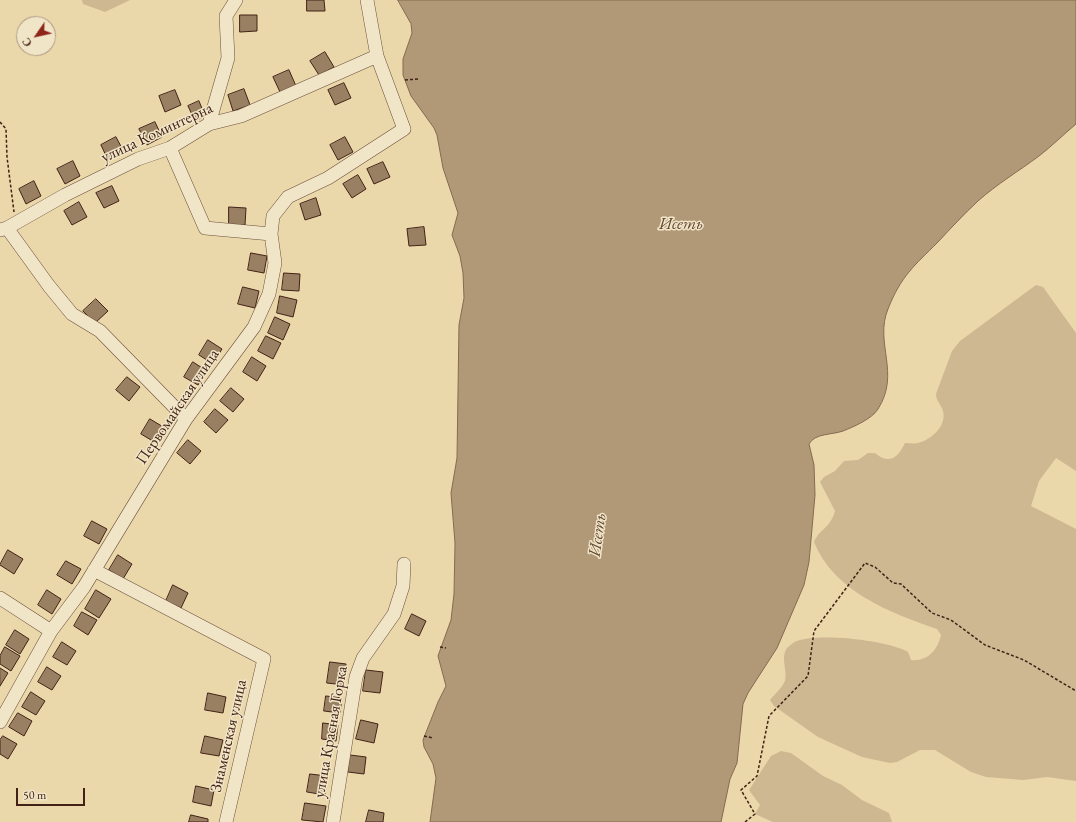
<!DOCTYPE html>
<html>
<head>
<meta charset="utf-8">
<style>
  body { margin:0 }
  #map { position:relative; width:1076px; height:822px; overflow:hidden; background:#ead7aa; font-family:"EB Garamond",serif }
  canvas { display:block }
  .north { position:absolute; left:16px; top:16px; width:40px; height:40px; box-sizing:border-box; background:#f1e5c8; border:1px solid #ab9781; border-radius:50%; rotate:236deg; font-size:11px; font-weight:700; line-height:16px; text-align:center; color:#422216 }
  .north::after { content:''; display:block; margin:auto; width:14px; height:18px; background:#8f2418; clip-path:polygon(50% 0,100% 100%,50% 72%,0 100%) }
  .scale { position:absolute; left:16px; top:788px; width:69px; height:18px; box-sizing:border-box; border:2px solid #422216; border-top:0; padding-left:5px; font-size:12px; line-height:14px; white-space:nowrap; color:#422216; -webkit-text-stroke:3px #f1e5c8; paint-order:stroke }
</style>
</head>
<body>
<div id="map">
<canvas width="1076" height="822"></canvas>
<div class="north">С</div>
<div class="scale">50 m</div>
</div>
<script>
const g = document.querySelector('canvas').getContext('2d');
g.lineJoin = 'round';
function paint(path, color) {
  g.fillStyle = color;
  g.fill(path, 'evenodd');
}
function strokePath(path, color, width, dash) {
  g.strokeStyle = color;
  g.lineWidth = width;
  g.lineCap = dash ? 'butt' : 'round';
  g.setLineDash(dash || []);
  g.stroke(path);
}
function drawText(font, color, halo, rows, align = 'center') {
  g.font = font + ' "EB Garamond",serif';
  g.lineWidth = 3;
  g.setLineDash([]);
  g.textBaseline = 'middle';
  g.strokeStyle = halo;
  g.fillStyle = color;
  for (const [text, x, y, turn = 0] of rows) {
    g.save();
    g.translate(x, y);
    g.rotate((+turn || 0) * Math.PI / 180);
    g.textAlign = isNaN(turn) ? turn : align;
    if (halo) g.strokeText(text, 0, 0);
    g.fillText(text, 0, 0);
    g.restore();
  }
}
paint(new Path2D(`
  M82 0H130L105 12 83 4Z
  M1036 285 1043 287 1076 333V471L1056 458 1039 481 1031 506 1076 529V781L1047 777 1023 780 986 777 971 772 935 750H920L897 762 890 763 862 757 818 737 774 706 770 700C774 695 782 688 785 681 788 671 780 658 787 648 790 646 793 642 797 641 820 633 886 640 908 652L911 660C928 662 938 649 941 635L937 629C891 613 834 592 814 542 820 528 830 529 835 511L820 482 824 477 835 471 844 461 858 460 868 453H875C889 465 898 458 905 443 909 443 914 444 918 443 931 440 947 426 943 411 941 404 936 401 936 394L952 351 960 341Z
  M781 751 791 753 823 776 842 785 862 800 889 813 892 822H773L755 814 760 805 749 790 771 756Z`), '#cdb891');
const water = new Path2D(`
  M398 0H1076V124C1064 134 1052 146 1039 156 1019 171 997 184 978 201 964 214 951 228 938 242 914 266 901 276 888 309 874 343 901 373 878 409 872 419 853 427 843 431 832 435 815 433 809 444L814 465 815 495 809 562 804 585 777 648 748 693 743 704 737 763 730 779 721 822H430L436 778 433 764 424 747 423 740 438 702 446 686 438 656 451 620 454 594 455 543 451 493 457 458 459 325 464 298 463 273 460 256 452 235 458 213 443 168 437 135 434 128 411 96 403 75V59L412 33 411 24Z`);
paint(water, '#b19978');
strokePath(water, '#856951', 1);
const building = new Path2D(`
  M307 0H324L325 11H307Z
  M240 15H257V31L240 32Z
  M325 52 334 67 319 75 310 61Z
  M289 70 296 86 280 92 273 77Z
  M344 83 351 98 335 105 328 90Z
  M244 89 250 105 233 111 228 95Z
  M175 90 181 105 165 112 159 96Z
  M199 101 205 116 195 121 188 106Z
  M155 122 162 137 147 145 139 129Z
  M116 137 124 152 108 160 101 145Z
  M345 137 353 152 338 160 330 145Z
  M73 161 80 176 65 184 57 169Z
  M383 162 390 177 374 184 367 169Z
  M358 175 366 189 352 198 343 184Z
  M34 181 41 196 26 204 19 189Z
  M112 186 119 201 104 208 96 193Z
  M316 198 321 215 305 220 300 204Z
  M79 202 87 217 72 225 64 211Z
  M229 207 246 208 245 225H229Z
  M424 227 426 245 409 246 407 229Z
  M251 253 267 256 264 273 248 270Z
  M284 273 300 274 299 291 282 290Z
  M243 287 259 291 255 308 238 304Z
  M280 296 297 300 293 317 277 313Z
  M96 299 108 311 95 323 83 311Z
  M275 317 290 324 283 340 268 333Z
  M266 336 281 343 273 359 258 351Z
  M208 340 222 349 213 364 199 355Z
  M252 357 266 366 257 381 243 372Z
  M193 362 207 371 198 385 184 377Z
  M127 377 140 387 129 401 116 390Z
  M231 388 244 399 233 412 220 401Z
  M215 409 228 420 216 433 204 422Z
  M150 419 165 428 156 443 141 434Z
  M188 440 201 451 190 464 177 453Z
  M92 521 107 529 99 544 84 536Z
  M8 550 23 559 14 574 0 565Z
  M118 555 132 564 123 579 109 570Z
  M66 561 81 569 72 584 57 575Z
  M173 585 188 593 181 608 166 601Z
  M47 590 61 599 52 614 38 605Z
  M96 590 111 599 99 618 85 609Z
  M82 612 97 620 88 635 74 626Z
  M412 614 426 621 419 636 405 629Z
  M15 630 29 639 20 654 6 645Z
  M62 642 76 651 67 665 53 657Z
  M5 647 20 656 11 671 0 664V656Z
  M330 662 346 664 344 685 327 683Z
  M47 667 61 676 52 690 38 682Z
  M0 668 8 673 0 686Z
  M366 670 383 672 380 693 363 691Z
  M31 692 45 701 36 715 22 707Z
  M208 693 226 697 223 713 205 710Z
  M326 696 342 698 340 713 324 711Z
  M18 713 32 721 24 736 9 727Z
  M361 720 378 724 374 743 356 739Z
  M323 723 338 725 336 741 322 739Z
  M3 736 17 744 8 759 0 754V740Z
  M205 736 223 740 219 756 201 753Z
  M350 755 366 757 364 774 348 772Z
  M310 774 327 776 325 795 307 792Z
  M196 786 214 790 211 806 193 802Z
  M305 803 326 806 323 822 302 820Z
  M369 810 384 813 383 822H366Z
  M191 815 208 819V822H189Z`);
paint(building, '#998063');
strokePath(building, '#422216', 1);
const minor = new Path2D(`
  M209 124 228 58 226 16 236 0
  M7 228 49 286 72 314 100 331 186 419
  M0 230 7 228 65 195 138 159 170 148 209 124 241 116 377 56
  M271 234 273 216 288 197 328 178 404 129 377 56 367 0
  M94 570 264 659 226 822
  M0 598 51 631
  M0 722 51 631 84 587 186 419 254 327 269 294 275 263 271 234 205 228 170 148
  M333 822 356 677 363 658 394 614 403 586 404 564`);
strokePath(minor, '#6c4f3b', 14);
strokePath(new Path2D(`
  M405 80 418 79
  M0 122 6 129 7 157 14 212
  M440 647 446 648
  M424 736 433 738
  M745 822 755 814 741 790 757 776 769 716 808 676 814 631 865 563 875 567 893 583 901 584 932 613 951 620 985 645 1024 660 1076 691`), '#422216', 1.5, [3, 2]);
strokePath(minor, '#f1e5c8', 13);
drawText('16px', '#422216', '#f1e5c8', [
  ["улица Коминтерна",157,133,-25],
  ["Первомайская улица",178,407,-56],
  ["улица Красная Горка",331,732,-80],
  ["Знаменская улица",229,736,-77]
]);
drawText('italic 17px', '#634633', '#f1e5c8', [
  ["Исеть",681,224],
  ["Исеть",598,535,-82]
]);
</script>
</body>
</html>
